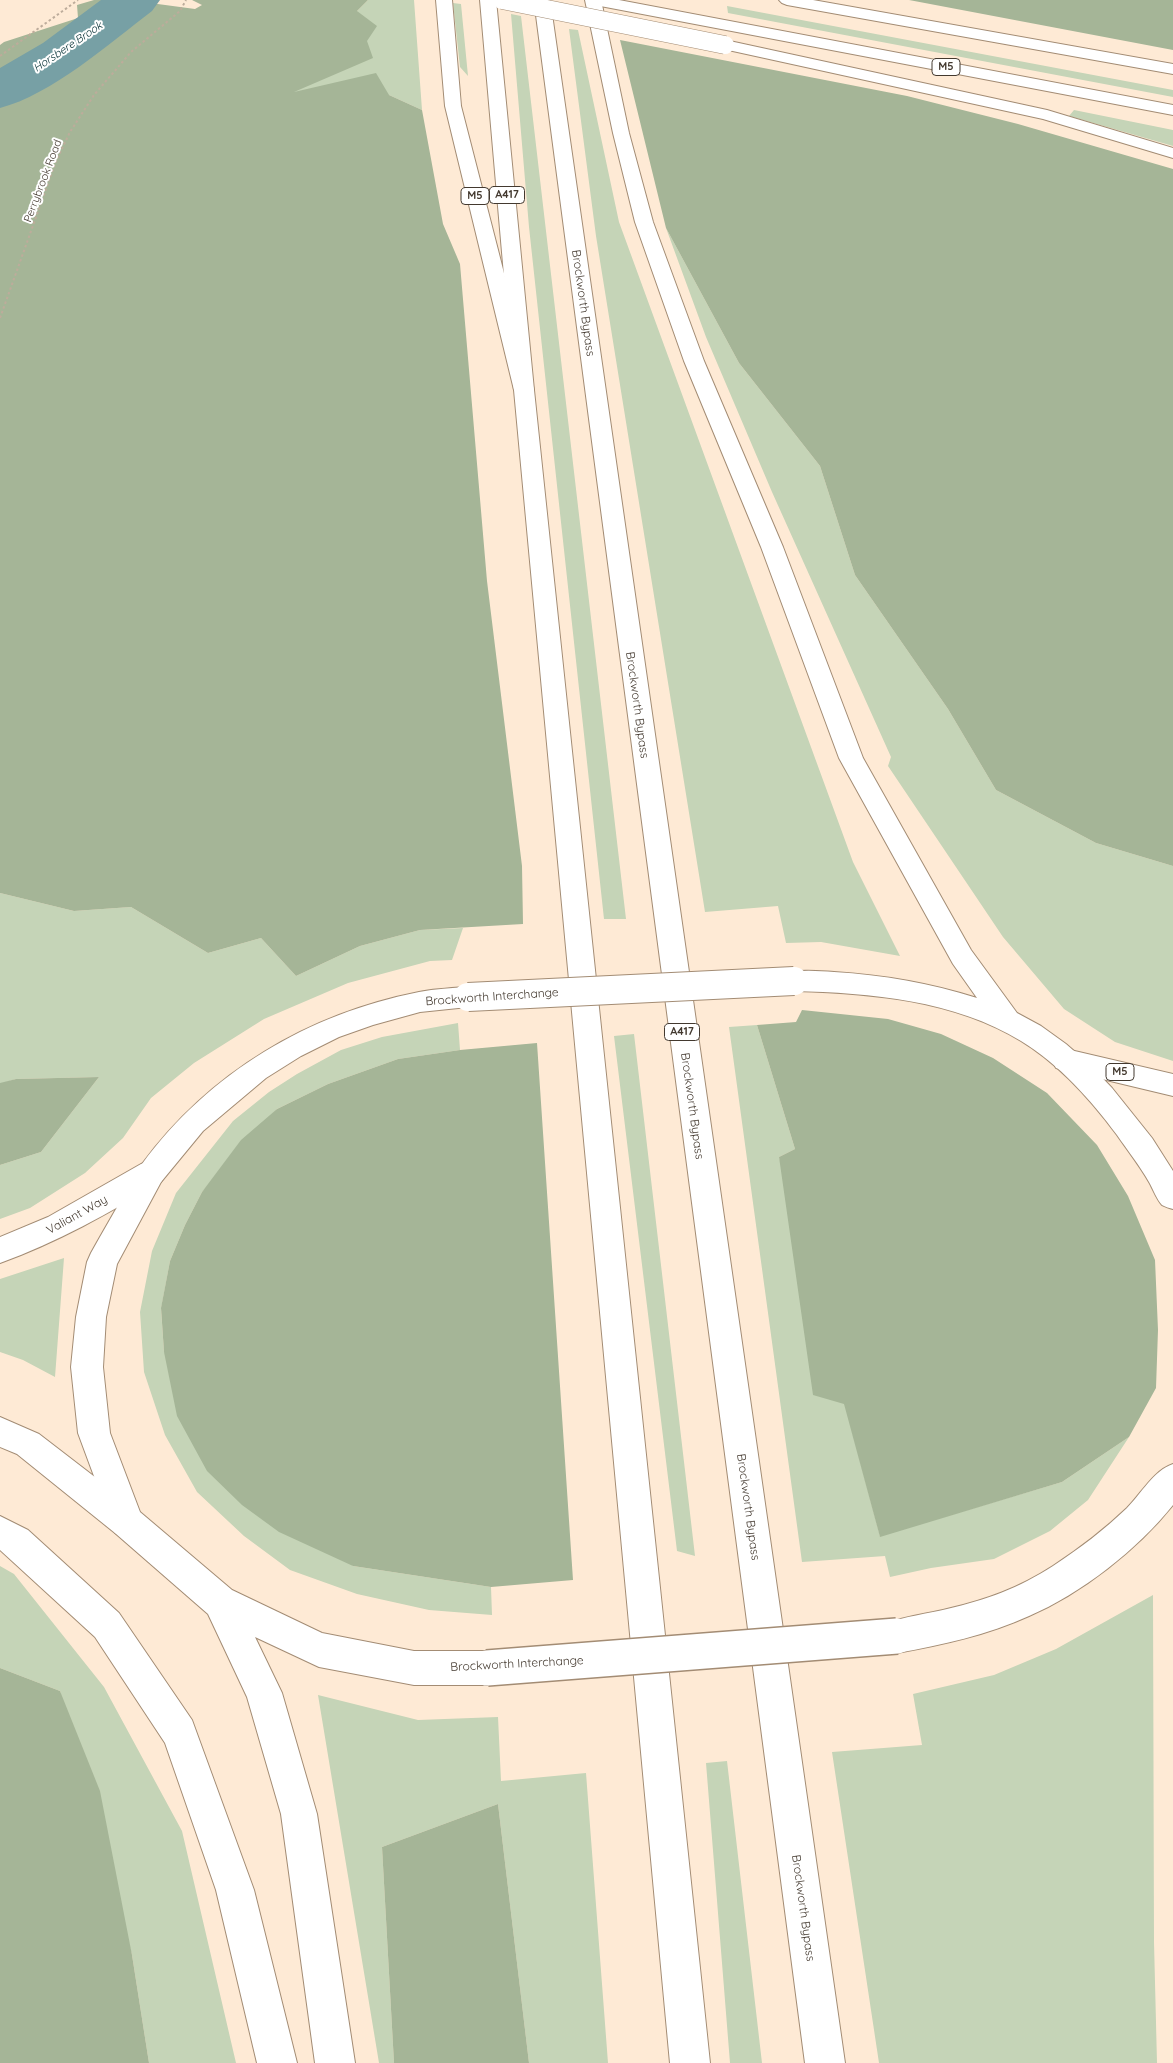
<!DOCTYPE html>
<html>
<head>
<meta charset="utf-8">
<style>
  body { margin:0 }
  canvas { display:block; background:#feead5 }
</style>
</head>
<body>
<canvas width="1173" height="2063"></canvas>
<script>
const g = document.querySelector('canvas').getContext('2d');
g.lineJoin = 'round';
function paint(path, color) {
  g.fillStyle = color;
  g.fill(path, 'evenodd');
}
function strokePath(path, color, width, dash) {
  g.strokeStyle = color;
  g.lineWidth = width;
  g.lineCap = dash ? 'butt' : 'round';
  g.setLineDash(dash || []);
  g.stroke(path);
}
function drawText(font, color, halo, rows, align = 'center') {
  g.font = font + ' Quicksand,sans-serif';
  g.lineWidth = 4;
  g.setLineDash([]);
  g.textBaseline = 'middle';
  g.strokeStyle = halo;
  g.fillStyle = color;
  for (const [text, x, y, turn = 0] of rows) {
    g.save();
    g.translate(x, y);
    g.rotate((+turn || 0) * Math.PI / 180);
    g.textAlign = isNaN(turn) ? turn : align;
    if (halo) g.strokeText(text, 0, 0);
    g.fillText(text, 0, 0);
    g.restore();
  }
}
paint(new Path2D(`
  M368 0H414L422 110 389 95 290 93 367 41 357 11Z
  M453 3 461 4 468 76 460 67Z
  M727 6 1173 90V97L728 13Z
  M511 14 521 16 626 919H604L529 227Z
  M569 29 578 30 619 222 853 862 900 956 821 942 786 943 778 906 705 912 596 236Z
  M1074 110 1173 130V146L1069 116Z
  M666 228 739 363 820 466 855 575 948 709 996 790 1096 843 1173 866V1061L1115 1042 1064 1009 1003 937 888 766 891 757 772 492 706 337Z
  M0 893 74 911 131 907 208 953 261 938 296 976 360 946 420 930 463 928 452 960 430 961 348 983 264 1019 194 1063 151 1098 123 1138 85 1173 30 1208 0 1219V1165L41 1152 99 1077 16 1079 0 1084Z
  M458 1023 460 1050 398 1059 328 1084 277 1109 202 1192 185 1225 170 1261 161 1309 164 1352 353 1566 491 1587 492 1615 429 1610 357 1594 290 1570 244 1536 197 1492 165 1435 144 1372 140 1312 152 1251 176 1193 233 1121 269 1092 297 1074 341 1050 382 1037Z
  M757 1025 795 1149 779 1157 880 1536 1062 1482 1129 1437 1088 1500 1050 1531 994 1559 931 1568 890 1577 885 1556 802 1562 729 1027Z
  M634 1034 695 1556 677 1551 614 1036Z
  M64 1258 55 1377 23 1360 0 1352V1279Z
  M0 1566 14 1574 104 1687 182 1831 236 2063H149L132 1955 60 1691 0 1668Z
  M1153 1595 1154 1942 1157 2063H879L832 1752 922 1745 913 1694 994 1675 1056 1649Z
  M318 1695 418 1720 498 1717 501 1781 586 1773 608 2063H529L498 1804 382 1847 394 2063H379Z
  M727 1761 762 2063H730L706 1763Z`), '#c5d4b7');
paint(new Path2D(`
  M94 0H128L195 9 202 5 192 0H368L357 11 377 26 367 41 373 58 294 92 376 73 389 95 422 110 443 224 460 264 487 581 522 866 523 924 420 930 360 946 296 976 261 938 208 953 131 907 74 911 0 893V45L4 42 78 18 77 5Z
  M909 0H1173V50Z
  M620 40 907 96 1018 124 1173 169V866L1096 843 996 790 948 709 855 575 820 466 739 363 666 228Z
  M802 1010 888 1019 941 1034 993 1058 1047 1093 1097 1145 1128 1196 1155 1260 1158 1330 1156 1388 1129 1437 1062 1482 880 1537 844 1404 813 1395 779 1157 795 1149 757 1025 796 1022Z
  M537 1043 573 1580 491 1587 353 1566 279 1532 242 1505 207 1471 177 1416 164 1352 161 1308 170 1261 185 1225 202 1192 241 1140 277 1109 328 1084 398 1059 460 1050Z
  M99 1077 41 1152 0 1165V1083L16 1079Z
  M0 1668 60 1691 100 1791 132 1955 149 2063H0Z
  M498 1804 529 2063H394L382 1847Z`), '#a5b597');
paint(new Path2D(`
  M101 0H160L152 11C110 43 51 95 0 108V68L43 43Z`), '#77a0a5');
const secondary = new Path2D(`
  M151 1161 161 1164 166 1173 161 1182C109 1213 58 1242 0 1263V1237L48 1217 141 1164Z
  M0 1417 39 1434 139 1511 144 1522 139 1533 127 1538 115 1533 17 1454 0 1447Z`);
const trunk = new Path2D(`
  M480 0H496L534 390 710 2063H670L514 390Z
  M534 0H550L845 2063H805Z
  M585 0H601L629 133 653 222 704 361 783 547 863 758 971 950 1017 1013 1041 1026 1066 1044 1089 1064 1112 1088 1152 1138 1173 1171V1209C1170 1208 1165 1207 1162 1205 1157 1200 1153 1189 1149 1182 1140 1166 1128 1151 1117 1135 1091 1100 1059 1064 1021 1041 954 1000 871 993 794 991L784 988 781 981 784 974C800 969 817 971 834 972 883 975 930 983 977 998L953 964 839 758 761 547 684 361 635 222 613 133Z
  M468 987 478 990 482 997 478 1004 468 1007 420 1012 373 1025 339 1037 301 1056 266 1078 203 1131 161 1182 117 1264 106 1317 103 1367 110 1433 140 1512 232 1590 322 1633 414 1651H487L499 1656 505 1668 499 1680 487 1685H414L319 1667 255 1637 282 1693 317 1814 355 2063H315L281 1814 247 1697 208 1614 115 1533 78 1433 71 1367 76 1317 87 1262 91 1253C102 1233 114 1213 125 1193 130 1183 135 1172 142 1164 210 1072 308 1014 419 992 435 989 452 988 468 987Z
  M1173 1464V1505C1138 1549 1081 1594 1029 1616 987 1635 942 1645 897 1653L885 1648 880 1636 885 1624C905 1616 927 1614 947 1609 986 1600 1019 1588 1053 1566 1079 1549 1104 1530 1127 1508 1142 1493 1153 1471 1173 1464Z
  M0 1516 28 1530 119 1613 192 1720 254 1890 297 2063H257L216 1890 165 1743 95 1637 0 1550Z`);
const motorway = new Path2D(`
  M436 0H452L461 106 534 390 531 394 524 396 517 394 514 390 445 106Z
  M587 0H619L1173 105V115L595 5 590 3Z
  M779 0H813L1173 64V74L787 5 782 3Z
  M725 40 1047 110 1173 148V158L1043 119 719 48 717 45 719 42Z
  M1066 1049 1173 1074V1096L1056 1068 1052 1060 1056 1052Z`);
strokePath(secondary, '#a38c74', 2);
strokePath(trunk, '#a38c74', 2);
strokePath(motorway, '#a38c74', 2);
strokePath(new Path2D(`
  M0 56 78 0
  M0 318 56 161 70 132 94 95 131 52 180 11 186 0`), '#bdac9b', 2, [2.5, 2.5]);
paint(secondary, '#fff');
paint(trunk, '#fff');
paint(motorway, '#fff');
const trunkBridgeFar1 = new Path2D(`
  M468 997 794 981`);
const trunkBridge = new Path2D(`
  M487 1668 897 1636`);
const motorwayBridge = new Path2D(`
  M502 0 725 45`);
strokePath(trunkBridgeFar1, '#a38c74', 30, []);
strokePath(trunkBridge, '#a38c74', 38, []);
strokePath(motorwayBridge, '#a38c74', 19, []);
strokePath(trunkBridgeFar1, '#fff', 28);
strokePath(trunkBridge, '#fff', 35);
strokePath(motorwayBridge, '#fff', 18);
drawText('italic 11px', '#063135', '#fff', [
  ["Horsbere Brook",68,47,-34]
]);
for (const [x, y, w] of [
  [946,67,28],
  [507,195,35],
  [475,196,28],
  [682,1032,35],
  [1120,1072,28]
]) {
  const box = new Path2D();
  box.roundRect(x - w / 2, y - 8.5, w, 17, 4);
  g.fillStyle = '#fff';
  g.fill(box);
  strokePath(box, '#43392f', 1);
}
drawText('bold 11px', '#43392f', null, [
  ["M5",946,67],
  ["A417",507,195],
  ["M5",475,196],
  ["A417",682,1032],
  ["M5",1120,1072]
]);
drawText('11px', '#43392f', '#fff', [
  ["Perrybrook Road",43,181,-69]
]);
drawText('12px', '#43392f', '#fff', [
  ["Brockworth Bypass",583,303,82],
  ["Brockworth Bypass",637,705,82],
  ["Brockworth Interchange",492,997,-4],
  ["Brockworth Bypass",692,1106,82],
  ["Valiant Way",77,1215,-29],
  ["Brockworth Bypass",748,1507,82],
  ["Brockworth Interchange",517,1664,-3],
  ["Brockworth Bypass",803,1908,82]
]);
</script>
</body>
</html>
